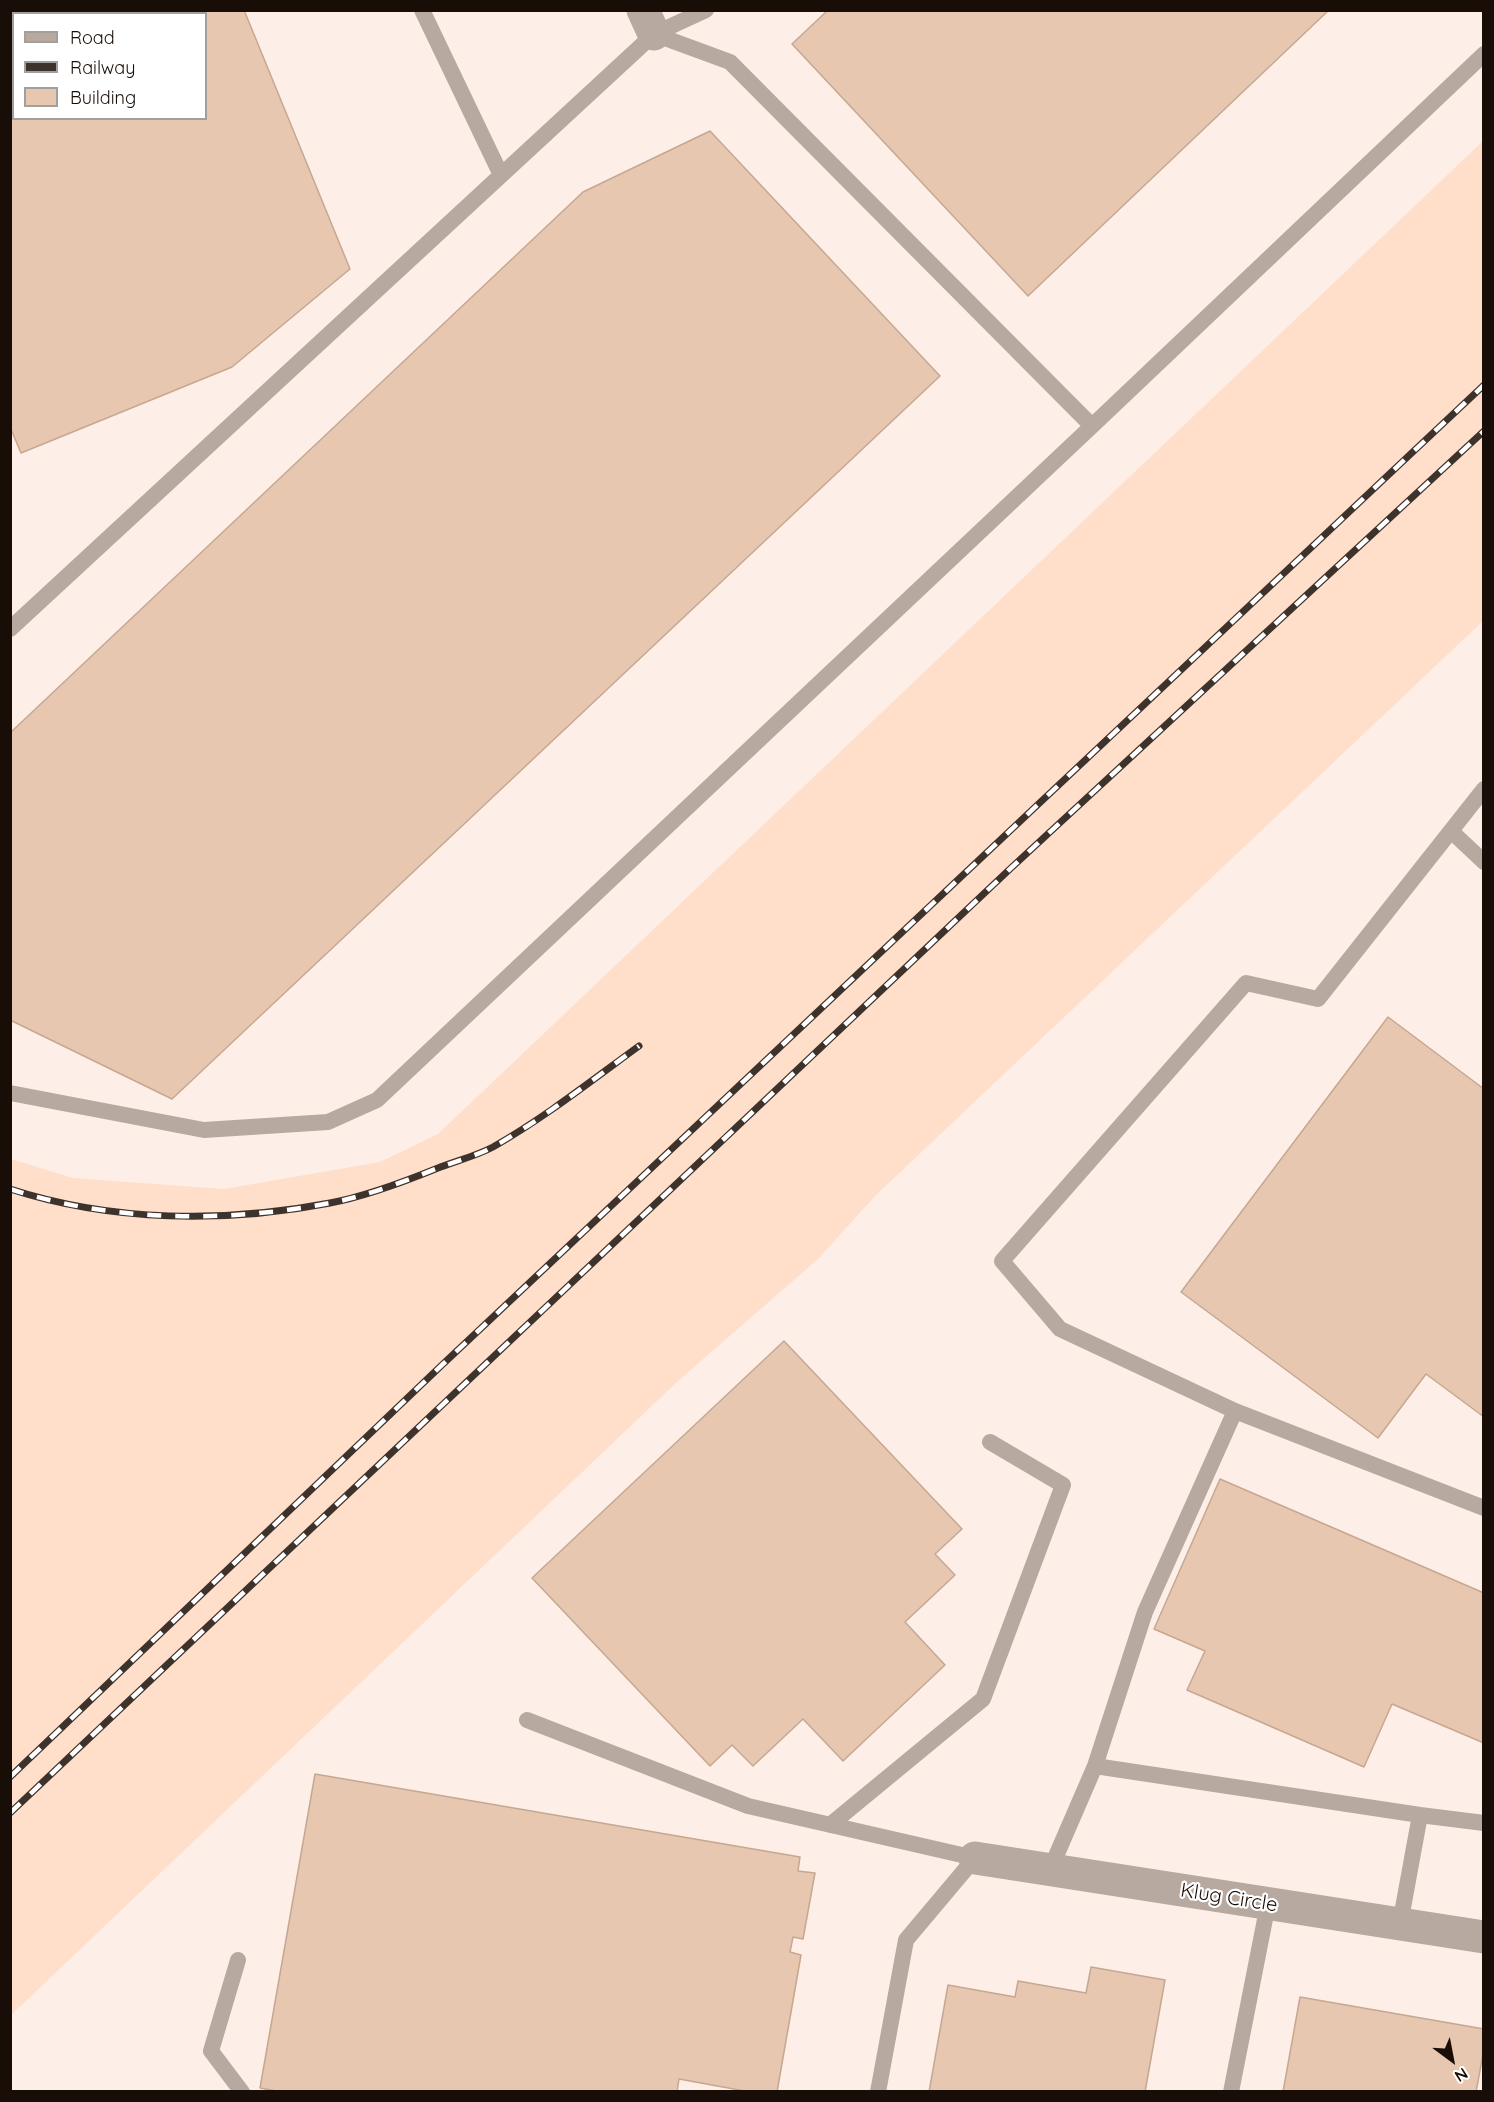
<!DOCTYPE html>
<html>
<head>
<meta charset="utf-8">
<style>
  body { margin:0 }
  #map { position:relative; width:1494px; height:2102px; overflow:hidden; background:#fdefe7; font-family:Quicksand,sans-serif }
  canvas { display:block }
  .frame { position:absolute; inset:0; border:12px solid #190e07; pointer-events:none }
  .legend { position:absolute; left:12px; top:12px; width:195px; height:108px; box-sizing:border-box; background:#fff; border:2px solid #a39f9c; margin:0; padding:8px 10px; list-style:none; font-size:18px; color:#190e07 }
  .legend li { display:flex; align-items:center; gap:12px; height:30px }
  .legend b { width:30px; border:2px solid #a39f9c }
  .north { position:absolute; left:1422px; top:2030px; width:60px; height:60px; -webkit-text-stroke:4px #fff; paint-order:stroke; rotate:148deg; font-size:16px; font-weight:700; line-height:24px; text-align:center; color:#190e07 }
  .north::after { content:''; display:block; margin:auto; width:21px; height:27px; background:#190e07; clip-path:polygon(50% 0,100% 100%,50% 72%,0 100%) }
</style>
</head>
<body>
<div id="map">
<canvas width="1494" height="2102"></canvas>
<div class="frame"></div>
<ul class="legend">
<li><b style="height:8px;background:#b7a8a0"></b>Road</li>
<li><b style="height:8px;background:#3e332c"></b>Railway</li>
<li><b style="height:16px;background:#e7c7b0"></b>Building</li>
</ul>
<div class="north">N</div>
</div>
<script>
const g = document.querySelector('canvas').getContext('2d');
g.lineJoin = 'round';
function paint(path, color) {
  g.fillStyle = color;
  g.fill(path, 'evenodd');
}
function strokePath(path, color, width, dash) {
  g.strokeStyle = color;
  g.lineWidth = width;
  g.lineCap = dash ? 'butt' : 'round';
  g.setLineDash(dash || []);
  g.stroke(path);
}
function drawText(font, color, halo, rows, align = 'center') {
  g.font = font + ' Quicksand,sans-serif';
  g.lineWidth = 4.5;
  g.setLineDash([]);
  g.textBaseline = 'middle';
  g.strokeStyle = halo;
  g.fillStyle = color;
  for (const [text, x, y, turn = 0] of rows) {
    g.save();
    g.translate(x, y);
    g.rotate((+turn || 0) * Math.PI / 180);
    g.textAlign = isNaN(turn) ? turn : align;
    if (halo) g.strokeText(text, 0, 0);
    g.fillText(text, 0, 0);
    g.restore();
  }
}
paint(new Path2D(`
  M1483 141V621L875 1196 818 1259 678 1381 11 2015V1159L73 1178 224 1189 380 1162 438 1134Z`), '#ffdeca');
const building = new Path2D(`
  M10 10H244L350 269 232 367 21 453 10 427ZM14 14H206V118H14Z
  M828 10H1329L1028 296 792 44Z
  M710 131 940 376 172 1099 10 1020V733L583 192Z
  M1388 1017 1484 1089V1417L1426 1374 1378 1438 1181 1292Z
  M784 1341 962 1529 935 1554 955 1575 905 1622 945 1665 843 1761 803 1719 753 1766 732 1745 710 1766 532 1578Z
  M1220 1479 1484 1593V1743L1392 1704 1364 1767 1187 1690 1205 1651 1154 1629Z
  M315 1774 800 1857 798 1871 815 1873 803 1939 793 1937 790 1952 801 1955 777 2092H750L679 2079 677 2092H282L260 2088Z
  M1091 1967 1165 1980 1145 2092H929L948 1985 1015 1997 1018 1981 1086 1993Z
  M1300 1997 1484 2029V2049L1476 2092H1283Z`);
paint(building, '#e7c7b0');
strokePath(building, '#c6a791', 1.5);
strokePath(new Path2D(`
  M422 10 501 175
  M654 34 706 10
  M1092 426 1484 54
  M10 629 654 34 730 62 1092 426 377 1100 328 1122 204 1130 10 1093
  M1451 831 1484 862
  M1235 1411 1060 1329 1002 1261 1246 983 1318 999 1484 789
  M527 1720 748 1806 975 1858 906 1940 878 2092
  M1095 1766 1145 1612 1235 1411 1484 1508
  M1420 1815 1484 1823
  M830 1825 983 1699 1063 1485 990 1442
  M1050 1870 1095 1766 1420 1815 1400 1924
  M238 1960 211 2051 242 2092
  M1231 2092 1268 1904`), '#b7a8a0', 16);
strokePath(new Path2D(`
  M643 10 654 34
  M975 1858 1484 1937`), '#b7a8a0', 33);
const rail = new Path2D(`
  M10 1189C112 1222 225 1223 330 1203 363 1197 406 1181 438 1168 456 1161 476 1156 493 1147 544 1118 591 1081 639 1046
  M10 1777 443 1364 1484 385
  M10 1813 1011 868 1484 431`);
strokePath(rail, '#3e332c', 7);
strokePath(rail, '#fff', 4.5, [14]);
drawText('20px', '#190e07', '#fff', [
  ["Klug Circle",1229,1898,9]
]);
</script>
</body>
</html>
